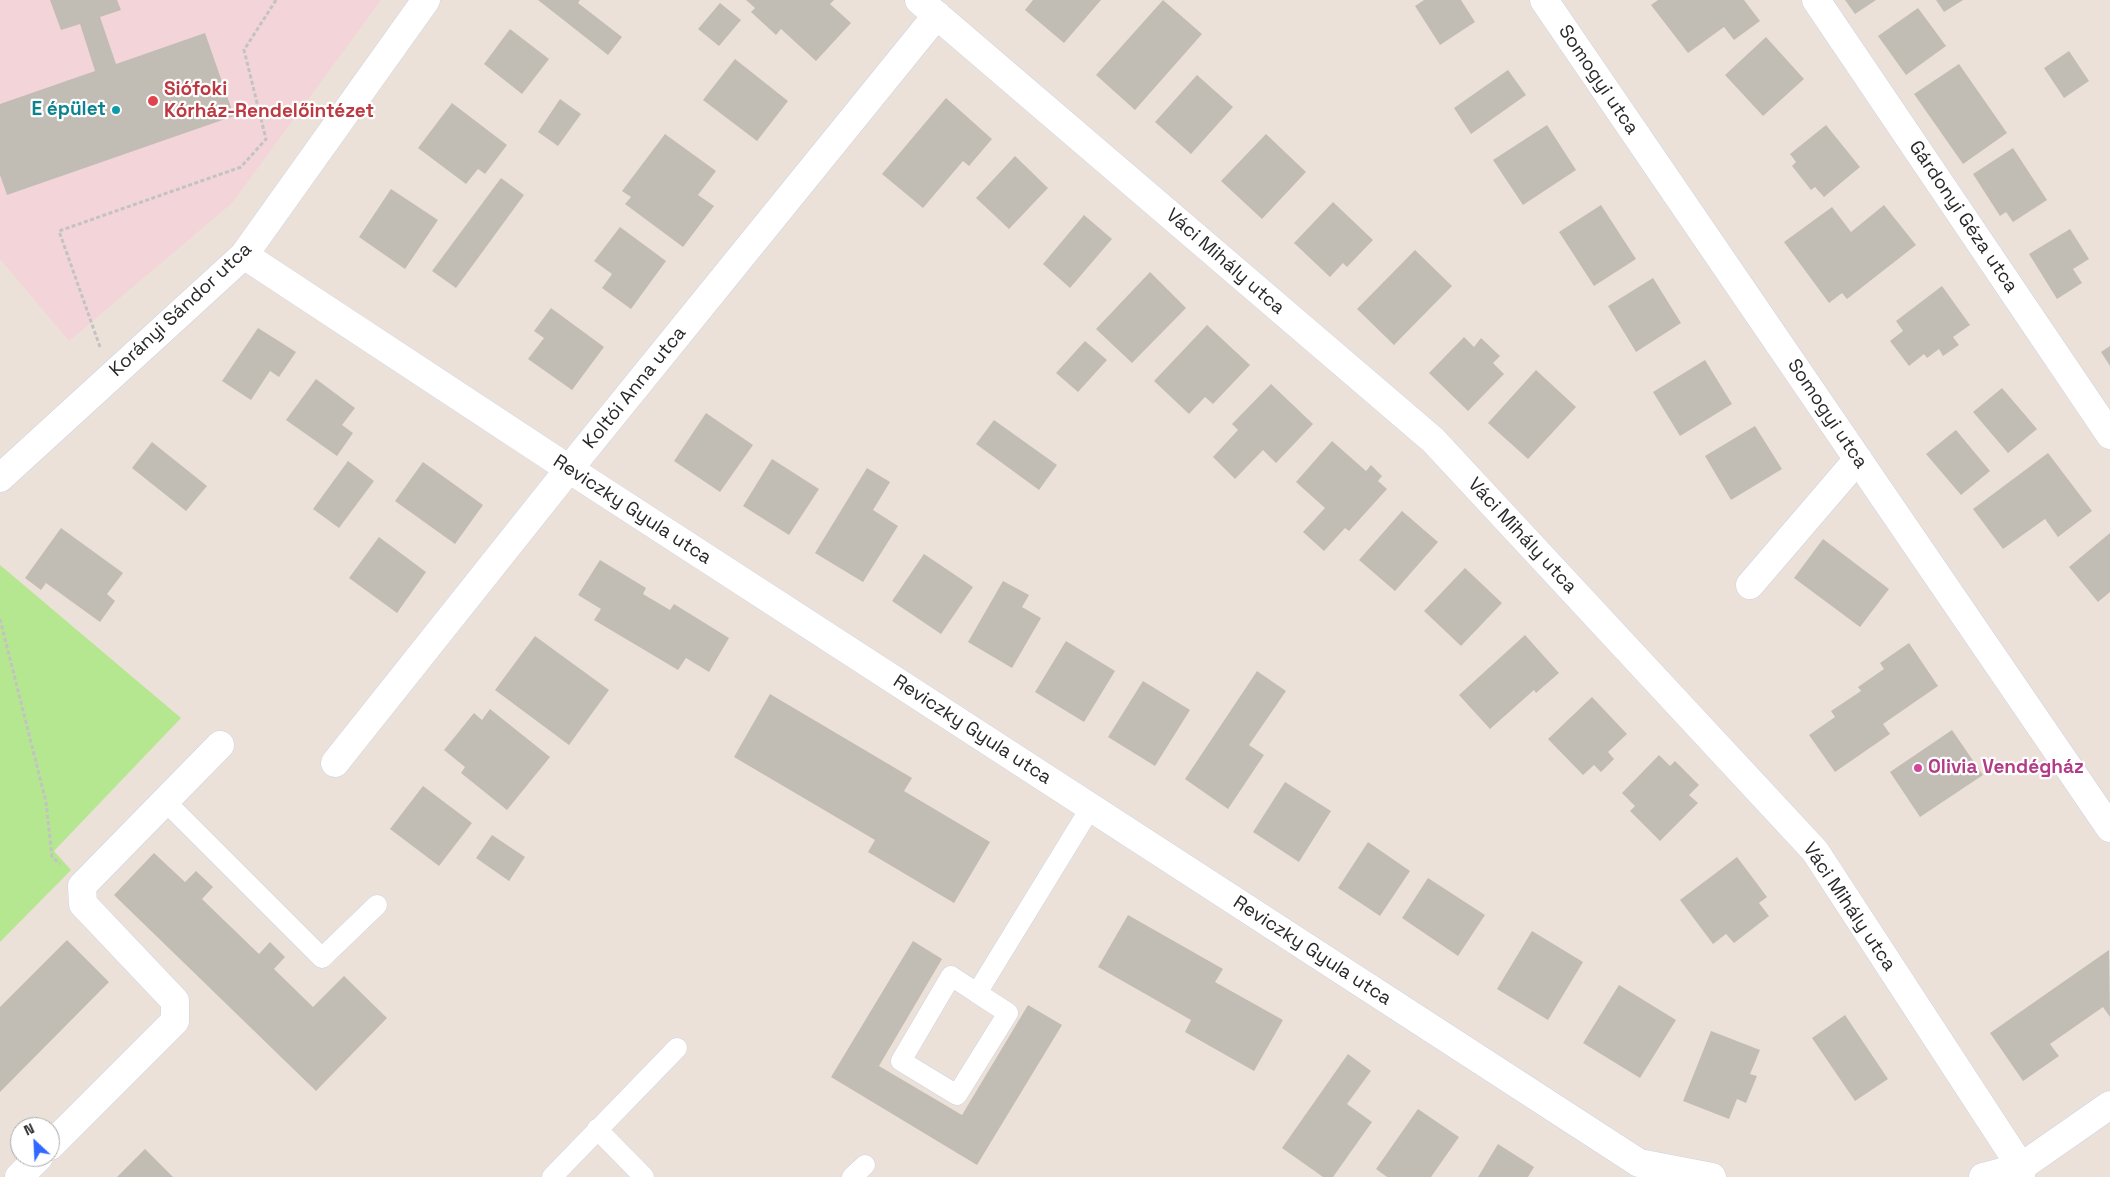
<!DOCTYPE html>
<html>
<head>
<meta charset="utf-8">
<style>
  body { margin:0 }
  #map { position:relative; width:2110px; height:1177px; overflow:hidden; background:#ebe1d8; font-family:"Space Grotesk",sans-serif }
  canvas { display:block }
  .north { position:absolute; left:10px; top:1117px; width:50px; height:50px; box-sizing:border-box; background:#fff; border:1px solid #a9a9a9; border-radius:50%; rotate:335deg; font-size:14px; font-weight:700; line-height:20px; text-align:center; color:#282828 }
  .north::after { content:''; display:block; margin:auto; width:18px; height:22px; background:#3168ff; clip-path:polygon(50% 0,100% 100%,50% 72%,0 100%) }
</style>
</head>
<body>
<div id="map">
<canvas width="2110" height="1177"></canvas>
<div class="north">N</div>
</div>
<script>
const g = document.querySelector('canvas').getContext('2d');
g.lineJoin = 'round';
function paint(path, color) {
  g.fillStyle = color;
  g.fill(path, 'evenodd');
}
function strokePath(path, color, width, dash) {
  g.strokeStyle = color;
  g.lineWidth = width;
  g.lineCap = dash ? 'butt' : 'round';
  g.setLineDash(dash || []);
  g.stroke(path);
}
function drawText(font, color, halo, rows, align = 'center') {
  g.font = font + ' "Space Grotesk",sans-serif';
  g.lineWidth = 4.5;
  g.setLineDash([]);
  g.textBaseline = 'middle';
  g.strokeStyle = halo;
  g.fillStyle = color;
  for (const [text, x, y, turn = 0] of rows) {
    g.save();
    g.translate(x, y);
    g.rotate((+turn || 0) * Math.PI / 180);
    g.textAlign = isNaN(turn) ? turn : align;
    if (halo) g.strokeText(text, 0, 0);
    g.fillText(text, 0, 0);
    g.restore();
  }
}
paint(new Path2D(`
  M0 0H381L232 203 69 341 0 259Z`), '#f3d4d8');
paint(new Path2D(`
  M0 565 181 718 54 851 71 870 0 942Z`), '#b5e690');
paint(new Path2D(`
  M50 0H117L121 10 100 17 116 64 205 33 234 116 7 195 0 175V104L95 71 80 24 61 30Z
  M538 0H580L578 3 622 37 608 55Z
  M746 0H834L830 4 851 23 816 61 781 29 776 35 751 12 755 8Z
  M1033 0H1101L1064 43 1025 10Z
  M1163 0 1202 34 1135 110 1096 75Z
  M1424 0H1461L1475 22 1440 45 1415 6Z
  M1658 0H1744L1760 21 1734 40 1724 27 1688 53 1651 5Z
  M1845 0H1876L1855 14Z
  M1936 0H1963L1944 12Z
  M720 3 741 20 719 46 698 29Z
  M1918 8 1946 46 1906 75 1878 36Z
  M510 29 549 59 522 94 484 64Z
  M1766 37 1804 79 1763 116 1725 75Z
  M2069 51 2089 81 2064 98 2044 68Z
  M735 59 788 101 757 141 703 100Z
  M1959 64 2007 133 1963 164 1914 94Z
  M1508 70 1526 95 1471 134 1454 108Z
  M1197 75 1233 107 1191 154 1155 122Z
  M946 98 992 139 969 166 963 161 923 208 882 174Z
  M560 99 581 114 558 146 538 132Z
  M452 103 507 145 485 174 478 169 466 184 418 148Z
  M1547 125 1576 170 1523 205 1493 160Z
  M1826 125 1860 167 1824 197 1815 187 1811 190 1792 166 1796 162 1790 154Z
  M665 134 716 171 698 195 714 206 683 247 625 204 631 197 622 191Z
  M1266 134 1306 172 1262 219 1221 181Z
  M2013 148 2047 200 2013 222 2006 212 2000 216 1973 174Z
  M1015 156 1048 188 1009 229 976 198Z
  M501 178 524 195 456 288 432 271Z
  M391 189 438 220 405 269 359 237Z
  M1333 202 1373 240 1347 267 1343 263 1330 277 1294 243Z
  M1601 205 1636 259 1594 286 1559 232Z
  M1884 205 1916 245 1847 299 1842 293 1829 303 1784 242 1832 207 1851 232Z
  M1084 215 1112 239 1070 288 1043 264Z
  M620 227 666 261 631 309 602 288 612 274 594 261Z
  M2070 229 2089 259 2073 269 2082 283 2057 299 2029 254Z
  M1415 250 1452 286 1394 345 1357 309Z
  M1150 272 1186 308 1132 363 1096 329Z
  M1653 278 1681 323 1636 352 1608 306Z
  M1942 286 1970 325 1953 337 1959 345 1943 356 1939 349 1927 358 1924 354 1909 366 1890 341 1903 331 1896 321Z
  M551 308 604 347 572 390 528 359 544 338 534 331Z
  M1207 325 1250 365 1213 404 1205 397 1189 414 1154 381Z
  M258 328 296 352 279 377 270 371 251 400 222 381Z
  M1464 337 1474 347 1481 338 1500 356 1493 363 1504 374 1468 411 1429 373Z
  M1085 341 1107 360 1078 392 1056 373Z
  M2110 346V366L2101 352Z
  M1705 360 1732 404 1680 436 1653 392Z
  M1536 370 1576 407 1528 459 1488 423Z
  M316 379 355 408 342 425 353 433 337 456 286 420Z
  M1271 384 1313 424 1276 463 1263 450 1235 479 1213 457 1238 430 1232 424Z
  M2002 388 2037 429 2008 453 1973 412Z
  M706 413 753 445 720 492 674 461Z
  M994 420 1057 465 1039 490 976 444Z
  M1755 426 1782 469 1731 500 1705 456Z
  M1956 430 1990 471 1961 495 1926 454Z
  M1332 441 1366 471 1371 465 1382 476 1378 481 1387 489 1349 531 1345 528 1324 551 1303 532 1325 508 1296 482Z
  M152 442 207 486 186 511 132 468Z
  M2048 453 2092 511 2058 537 2045 519 2003 549 1973 509Z
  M772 459 819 489 789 535 743 506Z
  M348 461 374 481 339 528 313 509Z
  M423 462 483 505 455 544 395 501Z
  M867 468 890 482 873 510 898 526 863 582 815 553Z
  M1402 511 1438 542 1395 591 1359 560Z
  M61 528 123 573 107 594 115 601 100 622 46 583 41 590 25 578Z
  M2110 533V592L2098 602 2069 567Z
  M379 537 426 572 397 613 349 578Z
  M1823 539 1889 589 1860 627 1794 578Z
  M924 554 973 587 941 634 892 601Z
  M600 560 646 588 643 594 670 610 674 604 729 638 709 672 686 658 678 670 594 620 601 609 578 595Z
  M1465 568 1502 603 1461 646 1424 611Z
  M1003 581 1029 595 1022 607 1041 618 1012 668 968 642Z
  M1525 635 1559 673 1536 693 1534 690 1490 729 1459 695Z
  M535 636 609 690 569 745 495 690Z
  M1066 641 1115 671 1084 722 1035 692Z
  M1909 643 1938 686 1883 724 1890 734 1835 772 1809 735 1835 717 1831 711 1861 691 1858 687 1884 669 1880 663Z
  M1257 671 1286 691 1249 745 1264 755 1228 809 1185 779Z
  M1143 681 1190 710 1155 766 1108 737Z
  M770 694 912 778 904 791 990 842 954 903 868 852 875 840 734 757Z
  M1592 697 1627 734 1608 752 1614 759 1601 772 1594 765 1583 775 1548 739Z
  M490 709 550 757 507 810 461 773 465 767 444 750 474 713 482 720Z
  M1952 730 1983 775 1920 817 1890 772Z
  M1659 755 1670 766 1675 761 1699 785 1689 795 1698 803 1660 841 1630 811 1635 806 1622 793Z
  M1285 782 1331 811 1299 862 1253 832Z
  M423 786 472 823 439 866 390 829Z
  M492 835 525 857 509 881 476 858Z
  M1368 842 1410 871 1380 916 1338 888Z
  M154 853 185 882 196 871 213 887 202 899 259 954 270 942 285 957 274 969 313 1007 344 976 387 1018 316 1091 114 895Z
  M1737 857 1767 897 1759 903 1769 916 1734 943 1726 934 1713 944 1680 900Z
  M1428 878 1485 915 1458 956 1402 918Z
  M1128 915 1223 969 1215 982 1283 1020 1254 1071 1185 1032 1191 1020 1098 967Z
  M1532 931 1583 962 1548 1020 1497 989Z
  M67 940 109 982 0 1092V1007Z
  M913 941 942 959 879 1066 962 1115 1028 1005 1062 1025 977 1165 831 1077Z
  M2109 950 2110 1017 2103 1007 2050 1044 2059 1056 2023 1081 1990 1033Z
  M1619 985 1676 1020 1640 1078 1583 1043Z
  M1845 1015 1888 1079 1855 1101 1812 1038Z
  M1711 1031 1760 1050 1750 1074 1757 1076 1746 1103 1737 1099 1729 1119 1683 1101Z
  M1348 1054 1371 1071 1347 1104 1372 1122 1333 1177H1323L1282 1148Z
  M1418 1109 1459 1137 1431 1177H1387L1376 1169Z
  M1498 1144 1534 1167 1528 1177H1478Z
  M145 1149 173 1177H117Z`), '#c2bdb4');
const lane = new Path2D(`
  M165 801 322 958 377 905
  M977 993 1008 1013 957 1095 901 1061 951 976 977 993 1091 807
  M597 1129 644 1177
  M552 1177 677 1048
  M852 1177 865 1165`);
const street = new Path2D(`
  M919 0 1433 440 1815 851 2021 1167V1177
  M1544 0 2110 828
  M1816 0 2110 435
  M244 255 569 469 1639 1163 1712 1177
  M0 478 244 255 426 0
  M1750 585 1858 459
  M335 763 569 469 937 15
  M50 1146 175 1021V1001L83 904 82 886 220 745
  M19 1177 39 1157
  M1983 1177 2021 1167 2110 1105`);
strokePath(lane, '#cdd3e2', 21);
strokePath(street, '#cdd3e2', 29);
strokePath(new Path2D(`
  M100 347 59 231 241 167 266 139 244 50 276 0
  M0 619 46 802 52 857 60 864`), '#c3c3c3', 3, [4, 2.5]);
strokePath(lane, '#fff', 20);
strokePath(street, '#fff', 28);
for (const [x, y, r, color] of [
  [153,101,6,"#e0444e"],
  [116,110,5,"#0f9aa8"],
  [1918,768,5,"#d1479c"]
]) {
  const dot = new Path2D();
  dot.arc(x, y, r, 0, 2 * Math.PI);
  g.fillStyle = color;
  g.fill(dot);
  strokePath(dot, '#fff', 2);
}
drawText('19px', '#282828', '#fff', [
  ["Somogyi utca",1598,80,56],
  ["Gárdonyi Géza utca",1963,217,56],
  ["Váci Mihály utca",1225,262,41],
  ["Korányi Sándor utca",181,310,-43],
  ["Koltói Anna utca",635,388,-51],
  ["Somogyi utca",1827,414,56],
  ["Reviczky Gyula utca",632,510,33],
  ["Váci Mihály utca",1522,536,47],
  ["Reviczky Gyula utca",972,730,33],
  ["Váci Mihály utca",1849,907,56],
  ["Reviczky Gyula utca",1312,951,33]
]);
drawText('bold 19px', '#be3a42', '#fff', [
  ["Siófoki",164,90],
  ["Kórház-Rendelőintézet",164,112]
], 'left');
drawText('bold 19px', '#0d838f', '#fff', [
  ["E épület",106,110]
], 'right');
drawText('bold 19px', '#b23c85', '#fff', [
  ["Olivia Vendégház",1928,768]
], 'left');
</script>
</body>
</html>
